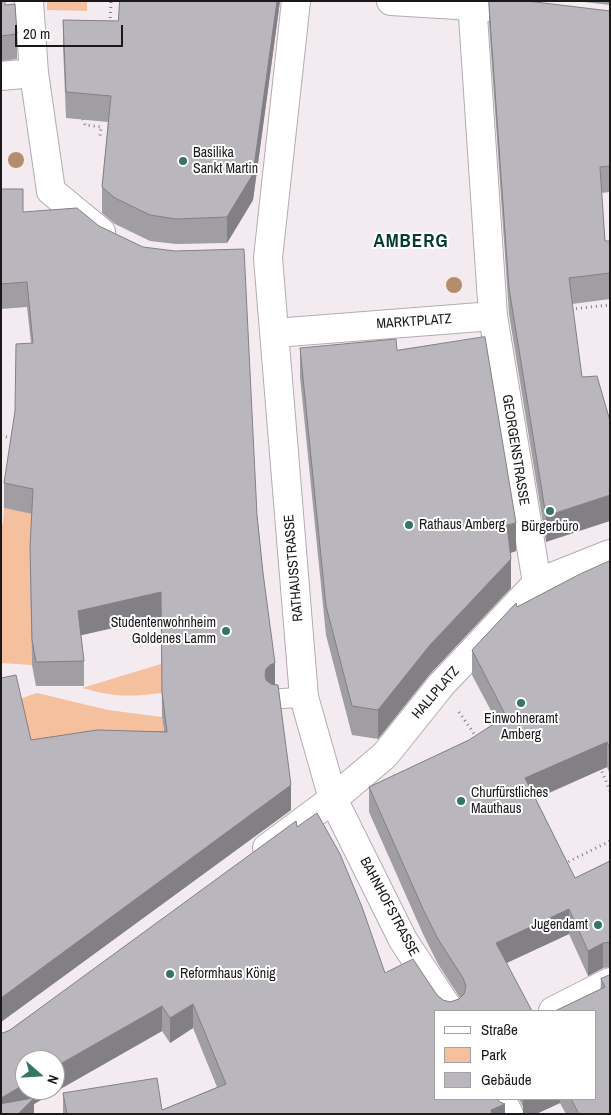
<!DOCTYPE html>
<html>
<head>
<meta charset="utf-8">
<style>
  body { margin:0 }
  #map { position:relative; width:611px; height:1115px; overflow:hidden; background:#f4ebf0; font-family:"Archivo Narrow",sans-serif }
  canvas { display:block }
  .frame { position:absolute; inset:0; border:2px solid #1b1819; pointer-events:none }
  .legend { position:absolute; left:434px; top:1010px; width:162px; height:90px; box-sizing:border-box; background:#fff; border:1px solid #a4a3a3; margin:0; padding:6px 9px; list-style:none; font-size:15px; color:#1b1819 }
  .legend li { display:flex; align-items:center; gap:10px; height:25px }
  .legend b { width:25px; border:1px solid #a4a3a3 }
  .north { position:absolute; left:15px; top:1050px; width:50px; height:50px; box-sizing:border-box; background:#fff; border:1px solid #a4a3a3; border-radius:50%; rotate:109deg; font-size:14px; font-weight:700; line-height:20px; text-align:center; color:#1b1819 }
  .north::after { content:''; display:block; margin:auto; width:18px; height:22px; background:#367562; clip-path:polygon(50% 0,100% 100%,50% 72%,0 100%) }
  .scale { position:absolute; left:15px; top:25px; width:108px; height:22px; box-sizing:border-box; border:2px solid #1b1819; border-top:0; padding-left:6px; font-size:15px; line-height:18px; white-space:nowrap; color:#1b1819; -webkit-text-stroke:4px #fff; paint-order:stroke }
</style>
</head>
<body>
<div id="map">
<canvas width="611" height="1115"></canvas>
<div class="frame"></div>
<ul class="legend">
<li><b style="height:6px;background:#fff"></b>Straße</li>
<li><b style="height:14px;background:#f5c09e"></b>Park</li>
<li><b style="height:14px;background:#bab6be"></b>Gebäude</li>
</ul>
<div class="north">N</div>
<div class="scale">20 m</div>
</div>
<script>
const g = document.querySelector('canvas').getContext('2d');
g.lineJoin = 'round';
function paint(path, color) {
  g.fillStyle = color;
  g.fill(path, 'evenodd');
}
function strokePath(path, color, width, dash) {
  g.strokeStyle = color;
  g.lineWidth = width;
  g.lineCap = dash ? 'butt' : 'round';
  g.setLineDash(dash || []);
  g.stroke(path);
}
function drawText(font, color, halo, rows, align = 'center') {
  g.font = font + ' "Archivo Narrow",sans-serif';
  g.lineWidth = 4;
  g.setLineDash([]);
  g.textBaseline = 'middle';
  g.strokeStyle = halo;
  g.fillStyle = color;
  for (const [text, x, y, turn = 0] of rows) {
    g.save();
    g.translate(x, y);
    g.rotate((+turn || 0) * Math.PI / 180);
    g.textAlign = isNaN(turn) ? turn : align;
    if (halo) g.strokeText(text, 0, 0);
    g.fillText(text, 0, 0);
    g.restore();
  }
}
paint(new Path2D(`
  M47 1H87V11L47 10Z
  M4 508 33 514 30 572 32 665 1 663V524H3Z
  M161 664 162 693C130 697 113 697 82 688Z
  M37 693 108 710 162 717 167 756 31 765 16 700Z`), '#f5c09e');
const lane = new Path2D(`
  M276 699 304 697`);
const street = new Path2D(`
  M29 1 34 73 51 191 101 232
  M296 1 268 258 304 697 333 799 403 940 450 1011
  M391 1 489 7
  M1 76 34 73
  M493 316 537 583
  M275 333 493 316 472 1
  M267 848 333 799 385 755 441 685 537 583 610 554
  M553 1011 610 982
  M501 1099 509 1114`);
strokePath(lane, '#b4abaf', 21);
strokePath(street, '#b4abaf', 30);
strokePath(new Path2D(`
  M110 23 111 1
  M83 119 85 125 101 127 100 136
  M571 309 610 305
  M1 436 13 438
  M459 712 477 738
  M600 767 610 791
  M564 864 610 841`), '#857f82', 3, [1, 4]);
strokePath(lane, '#fff', 19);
strokePath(street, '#fff', 28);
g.fillStyle = '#b58d6c';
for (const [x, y] of [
  [16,160],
  [454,285]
]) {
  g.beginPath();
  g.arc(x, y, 8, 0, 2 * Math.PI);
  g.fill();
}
paint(new Path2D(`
  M1 1 5 5 17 34V59L1 61Z
  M120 1H280L253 200 227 243 176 244 150 241 115 224 102 213V187L108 122 66 118 63 46V20L118 21Z
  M489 1 610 11V192L601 193 605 241H610V299L572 304 546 542 509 314 489 23Z
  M575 1H610V5Z
  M1 189 23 212 257 515 275 685 291 810 1 1022V678L31 740 164 731 162 717 161 617 81 635 84 661V686H36L32 665 30 572 32 514 4 508V483L31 343 27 307 1 309Z
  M300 348 397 350 516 551 510 553 511 588 430 674 378 739 352 735 326 635 300 377Z
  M610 561V774L607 767 536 799 575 878 610 861V967L603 968 588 976 569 934 506 963 532 1011H435L505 1114H63V1093L162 1110 217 1087 193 1028 170 1043 162 1031 34 1104V1114L3 1033 10 1030 297 827 385 973 437 995 443 1000 450 1002 459 999 460 998 438 964 423 934 369 812V787L469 740 497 722 472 675V650L517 607Z
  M610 975V1114H566L560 1103 536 1114H523V1107L519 1099H595L601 979Z`), '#a09da3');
paint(new Path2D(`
  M277 1H280L253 200 227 243V217Z
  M610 495V521L546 542V516Z
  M516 523V551L507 554V525Z
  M511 559V588L430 674 378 739V710L430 645Z
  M161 592V617L78 636V611Z
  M275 663V688L266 694 265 675 266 669 270 665Z
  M607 742V767L525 803V778Z
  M291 785V810L1 1022V998Z
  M569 909V934L496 968V943Z
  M603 943V968L588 976V951Z
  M193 1004V1028L170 1043V1018Z
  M162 1006V1031L34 1104V1114H1V1098L25 1084V1090H55V1067Z
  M523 1099H560V1103L536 1114H523Z
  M505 1104V1114H491V1110Z`), '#827f85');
const building = new Path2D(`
  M1 1H5V5L15 4 17 34 1 36Z
  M120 1H277L253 174 227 217 176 219 150 215 115 198 102 187 111 96 66 92 63 20 118 21Z
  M489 1H527L610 11V166L600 167 605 241H610V273L569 278 582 377 597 376 610 421V495L546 516 509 288Z
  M1 189H23V212L77 208 99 226 143 247 175 251 244 249 257 515 263 573 275 663 270 665 266 669 265 675 266 680 271 684 278 685 291 785 1 998V678L16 675 31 740 97 730 167 732 162 692 161 592 78 611 84 661 36 662 32 640 30 547 33 489 4 483 15 411 16 344 33 343 27 282 1 284Z
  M485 337 516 523 507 525 511 559 430 645 378 710 352 706 326 606 300 348 396 339 397 350Z
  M610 561V749L607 742 525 778 575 878 610 861V942L603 943 588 951 569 909 496 943 532 1011H435V1099H497L500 1102 505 1104 491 1110 492 1114H67L63 1093 157 1078 162 1110 226 1084 193 1004 170 1018 162 1006 55 1067V1060H25V1084L1 1098V1032L3 1033 10 1030 296 821 297 827 317 813 340 854 362 907 385 973 413 959 437 995 443 1000 450 1002 459 999 464 994 466 986 463 978 438 939 423 909 369 787 469 740 506 716 472 650 516 603 517 607 580 574Z
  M610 975V1114H579L571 1099H595V1011H555L605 987 601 979Z
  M34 1098 18 1114H1V1104Z`);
paint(building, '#bab6be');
strokePath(building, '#827f85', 1);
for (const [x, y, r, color] of [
  [183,161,5,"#367562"],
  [550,511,5,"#367562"],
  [409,525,5,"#367562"],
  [226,631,5,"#367562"],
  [521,703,5,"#367562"],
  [461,801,5,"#367562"],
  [598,925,5,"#367562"],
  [170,974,5,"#367562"]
]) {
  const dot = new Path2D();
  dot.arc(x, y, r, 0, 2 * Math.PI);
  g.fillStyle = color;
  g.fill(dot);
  strokePath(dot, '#fff', 2);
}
drawText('14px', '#1b1819', '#fff', [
  ["Basilika",193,153],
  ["Sankt Martin",193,169],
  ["Rathaus Amberg",419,525],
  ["Bürgerbüro",550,527,"center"],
  ["Studentenwohnheim",216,623,"right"],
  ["Goldenes Lamm",216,639,"right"],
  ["Einwohneramt",521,719,"center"],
  ["Amberg",521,735,"center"],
  ["Churfürstliches",471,793],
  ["Mauthaus",471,809],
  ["Jugendamt",588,925,"right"],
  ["Reformhaus König",180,974]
], 'left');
drawText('14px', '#1b1819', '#fff', [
  ["MARKTPLATZ",414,322,-4],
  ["GEORGENSTRASSE",515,450,81],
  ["RATHAUSSTRASSE",294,568,-95],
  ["HALLPLATZ",436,693,-49],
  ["BAHNHOFSTRASSE",389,907,62]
]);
g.letterSpacing = '1px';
drawText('bold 19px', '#033c2e', '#fff', [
  ["AMBERG",411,242]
]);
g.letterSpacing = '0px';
</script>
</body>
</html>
